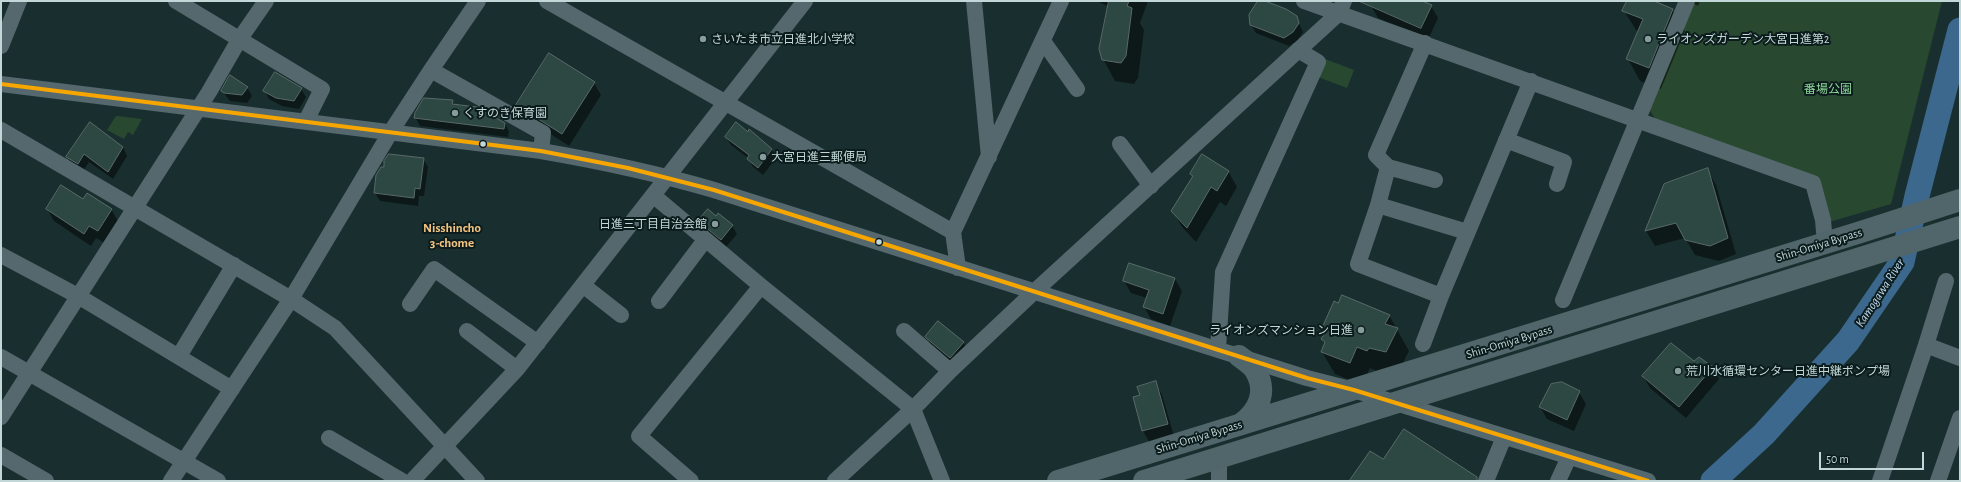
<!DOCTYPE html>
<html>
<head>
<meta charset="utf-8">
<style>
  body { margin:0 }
  #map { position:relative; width:1961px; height:482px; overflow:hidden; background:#192f2f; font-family:"Alegreya Sans",sans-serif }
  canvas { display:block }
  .frame { position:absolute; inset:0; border:2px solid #c2d7d7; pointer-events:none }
  .scale { position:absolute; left:1819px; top:452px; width:105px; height:18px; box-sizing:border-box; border:2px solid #c2d7d7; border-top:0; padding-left:5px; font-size:12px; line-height:14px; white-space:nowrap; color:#c2d7d7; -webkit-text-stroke:3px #0c1c1d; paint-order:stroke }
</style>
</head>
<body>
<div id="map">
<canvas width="1961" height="482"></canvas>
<div class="frame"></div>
<div class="scale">50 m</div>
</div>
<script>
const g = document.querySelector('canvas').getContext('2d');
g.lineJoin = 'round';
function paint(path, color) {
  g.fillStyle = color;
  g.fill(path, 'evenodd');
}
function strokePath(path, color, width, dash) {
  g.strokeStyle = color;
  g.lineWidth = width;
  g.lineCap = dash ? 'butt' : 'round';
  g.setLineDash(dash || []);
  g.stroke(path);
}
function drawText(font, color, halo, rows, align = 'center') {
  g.font = font + ' "Alegreya Sans","Noto Sans JP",sans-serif';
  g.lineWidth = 4;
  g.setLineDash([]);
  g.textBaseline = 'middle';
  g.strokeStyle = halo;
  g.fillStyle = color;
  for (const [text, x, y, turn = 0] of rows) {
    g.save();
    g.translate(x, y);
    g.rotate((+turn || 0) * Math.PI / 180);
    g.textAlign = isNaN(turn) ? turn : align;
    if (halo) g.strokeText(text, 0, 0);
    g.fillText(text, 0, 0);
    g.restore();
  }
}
paint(new Path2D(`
  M1695 1H1942L1891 204 1829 222 1816 178 1656 120 1649 109Z
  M1325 59 1354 70 1347 88 1318 77Z
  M116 116H117L142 119 133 135 128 132 124 139 107 130Z`), '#284930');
paint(new Path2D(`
  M1097 1H1148L1140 23 1144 30 1138 78 1134 84 1115 81 1103 59 1109 7Z
  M1259 1 1296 17 1303 32 1297 41 1289 46 1256 33 1251 25Z
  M1373 1H1420L1431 6 1438 18 1428 40 1378 18 1371 6Z
  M1628 1H1651L1672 10 1685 31 1661 89 1640 81 1628 59 1638 33 1624 11Z
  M1689 1H1700L1698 6Z
  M594 83 601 95 569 146 524 117 517 105Z
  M247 87 252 96 247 103 230 101 222 91Z
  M301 89 306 97 299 109 282 106 269 99 265 91Z
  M452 101 454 105 505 123 509 132 508 137 420 126 415 117Z
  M90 124 123 147 127 156 113 179 89 162 83 171 72 165 68 157Z
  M749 131 772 150 776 158 763 175 753 167 748 158 731 145 726 137 748 133Z
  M423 159 428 167 424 196H419L418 206 380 201 375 193 377 175 384 168Z
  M1707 169 1716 185 1736 254 1719 261 1695 255 1685 238 1655 246 1646 231 1665 184Z
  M1228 171 1237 187 1226 206 1220 202 1196 242 1182 227 1173 211 1193 177 1191 174Z
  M83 200 111 209 118 221 105 243 96 238 91 246 54 221 47 209Z
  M716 217 732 226 737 234 726 247 704 229 699 221Z
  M1175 279 1182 291 1170 326 1151 319 1144 307 1147 298 1131 293 1124 281Z
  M1339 304 1389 315 1409 351 1398 373 1379 372 1370 368 1362 385 1335 374 1322 352 1325 344 1322 339 1326 333 1323 328Z
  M927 337 963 342 968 351 955 366 931 345Z
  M1694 363 1712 367 1719 379 1686 418 1650 388 1643 376Z
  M1155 382 1162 395 1174 436 1150 443 1143 431 1134 398 1141 396Z
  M1579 392 1586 404 1574 431 1547 419 1540 407Z`), '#0007');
strokePath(new Path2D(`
  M1713 481 1764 434 1848 341 1902 262 1917 196 1960 30`), '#3c688d', 25);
const building = new Path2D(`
  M1109 1H1129L1127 6 1132 8 1126 56 1121 63 1102 60 1099 49Z
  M1258 1H1265L1286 9 1297 16 1299 23 1293 32 1284 38 1250 25 1249 15Z
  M1359 1H1422L1432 5 1421 28Z
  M1627 1H1654L1673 9 1649 68 1626 59 1643 19 1622 11Z
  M549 53 595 82 562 134 516 105Z
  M275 72 302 88 294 101 276 98 263 91Z
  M230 75 248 87 242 95 224 93 221 91Z
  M424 98 453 100 452 104 477 107 505 123 504 129 414 118 415 113Z
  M90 122 123 147 108 172 84 154 78 164 66 157Z
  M736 122 748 132 749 129 772 149 758 168 747 159 749 155 725 137Z
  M389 154 424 158 420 189 415 188 414 198 374 193 376 175 381 167H384V161Z
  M1202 154 1229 171 1217 191 1211 187 1187 228 1171 211 1193 176 1190 174Z
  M1708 168 1728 238 1710 246 1685 240 1676 223 1645 231 1664 184Z
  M61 185 83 199 87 193 112 209 98 231 89 226 84 234 46 209Z
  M708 209 716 216 718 213 733 225 721 240 698 221Z
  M1129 263 1175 278 1163 314 1143 307 1149 290 1123 281Z
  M1342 295 1390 315 1385 324 1398 328 1386 352 1369 348 1367 351 1357 347 1350 363 1321 352 1325 342 1321 339 1326 331 1322 328 1334 301 1338 303Z
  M938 321 964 342 950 358 925 337Z
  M1671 343 1694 361 1699 357 1713 367 1679 407 1642 376Z
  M1156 381 1168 424 1142 431 1133 397 1140 395 1137 387Z
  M1562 382 1580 391 1567 420 1539 407 1551 384Z
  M1404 429 1477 477V481H1349L1370 451 1383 459Z`);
paint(building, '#2d4743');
strokePath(building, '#596a68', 1);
strokePath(new Path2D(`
  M176 1 322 89 306 121
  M547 1 953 232 958 268
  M974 1 989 157
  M1304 1 1813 183 1823 220 1825 243
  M1043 41 1077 89
  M1425 43 1376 155 1388 167 1378 205 1358 264 1441 296
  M1 46 19 1
  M431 70 543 133 541 151
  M1 84 541 151C599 161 656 173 714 190L1307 378 1354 390 1648 481
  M1 130 291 299 335 328 477 481
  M1506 140 1564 162 1557 184
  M1120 144 1151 186
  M1388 167 1435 180
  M654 196 761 286 913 409 942 481
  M1378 205 1467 232
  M953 232 1061 1
  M1 255 78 296 232 389
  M584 286 621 315
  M1563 300 1687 1
  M659 301 705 240
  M410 304 434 269 538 343
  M467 331 517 369
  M904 331 950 371
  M1423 344 1441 296 1531 81
  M1926 345 1946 281
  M1218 349 1223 272 1318 62 1298 50
  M179 356 234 265
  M1 357 218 481
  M1 417 209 92 239 40 266 1
  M329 438 402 481
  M1 455 46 481
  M1219 458V481
  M171 481 291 299 390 133 431 70 478 1
  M412 481 517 369 805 1
  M691 481 639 436 761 286
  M835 481 913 409 950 371 1035 291 1339 13 1344 1
  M1486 481 1504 437
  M1558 481 1569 457
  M1880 481 1926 345 1960 358
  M1938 481 1960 418`), '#54686e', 16);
strokePath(new Path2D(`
  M1239 356C1244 360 1251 364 1255 370 1268 391 1259 411 1241 424
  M1058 481 1864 231 1960 200
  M1144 481 1960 227`), '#50666a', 22);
strokePath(new Path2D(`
  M1 84 541 151 628 168 714 190 1307 378 1354 390 1648 481`), '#f7a600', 4);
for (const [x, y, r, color] of [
  [703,39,4,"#879c9c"],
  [1648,39,4,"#879c9c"],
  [455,113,4,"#879c9c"],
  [483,144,3.5,"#c2d7d7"],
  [763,157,4,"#879c9c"],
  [715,224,4,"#879c9c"],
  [879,242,3.5,"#c2d7d7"],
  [1361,330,4,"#879c9c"],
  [1678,371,4,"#879c9c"]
]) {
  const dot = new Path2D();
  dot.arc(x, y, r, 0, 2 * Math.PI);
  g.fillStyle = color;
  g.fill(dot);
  strokePath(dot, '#0c1c1d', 1.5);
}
drawText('12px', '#c2d7d7', '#0c1c1d', [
  ["さいたま市立日進北小学校",711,39],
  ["ライオンズガーデン大宮日進第2",1656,39],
  ["くすのき保育園",463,113],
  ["大宮日進三郵便局",771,157],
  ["日進三丁目自治会館",707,224,"right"],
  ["ライオンズマンション日進",1353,330,"right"],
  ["荒川水循環センター日進中継ポンプ場",1686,371]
], 'left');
drawText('12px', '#8ed699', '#0c1c1d', [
  ["番場公園",1828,89]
]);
drawText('12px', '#c2d7d7', '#0c1c1d', [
  ["Shin-Omiya Bypass",1819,245,-17],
  ["Shin-Omiya Bypass",1509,342,-17],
  ["Shin-Omiya Bypass",1199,437,-17]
]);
drawText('bold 13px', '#f3c481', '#0c1c1d', [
  ["Nisshincho",452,228],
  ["3-chome",452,243]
]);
drawText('italic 13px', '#bfdaf2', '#0c1c1d', [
  ["Kamogawa River",1880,293,-57]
]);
</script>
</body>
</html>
